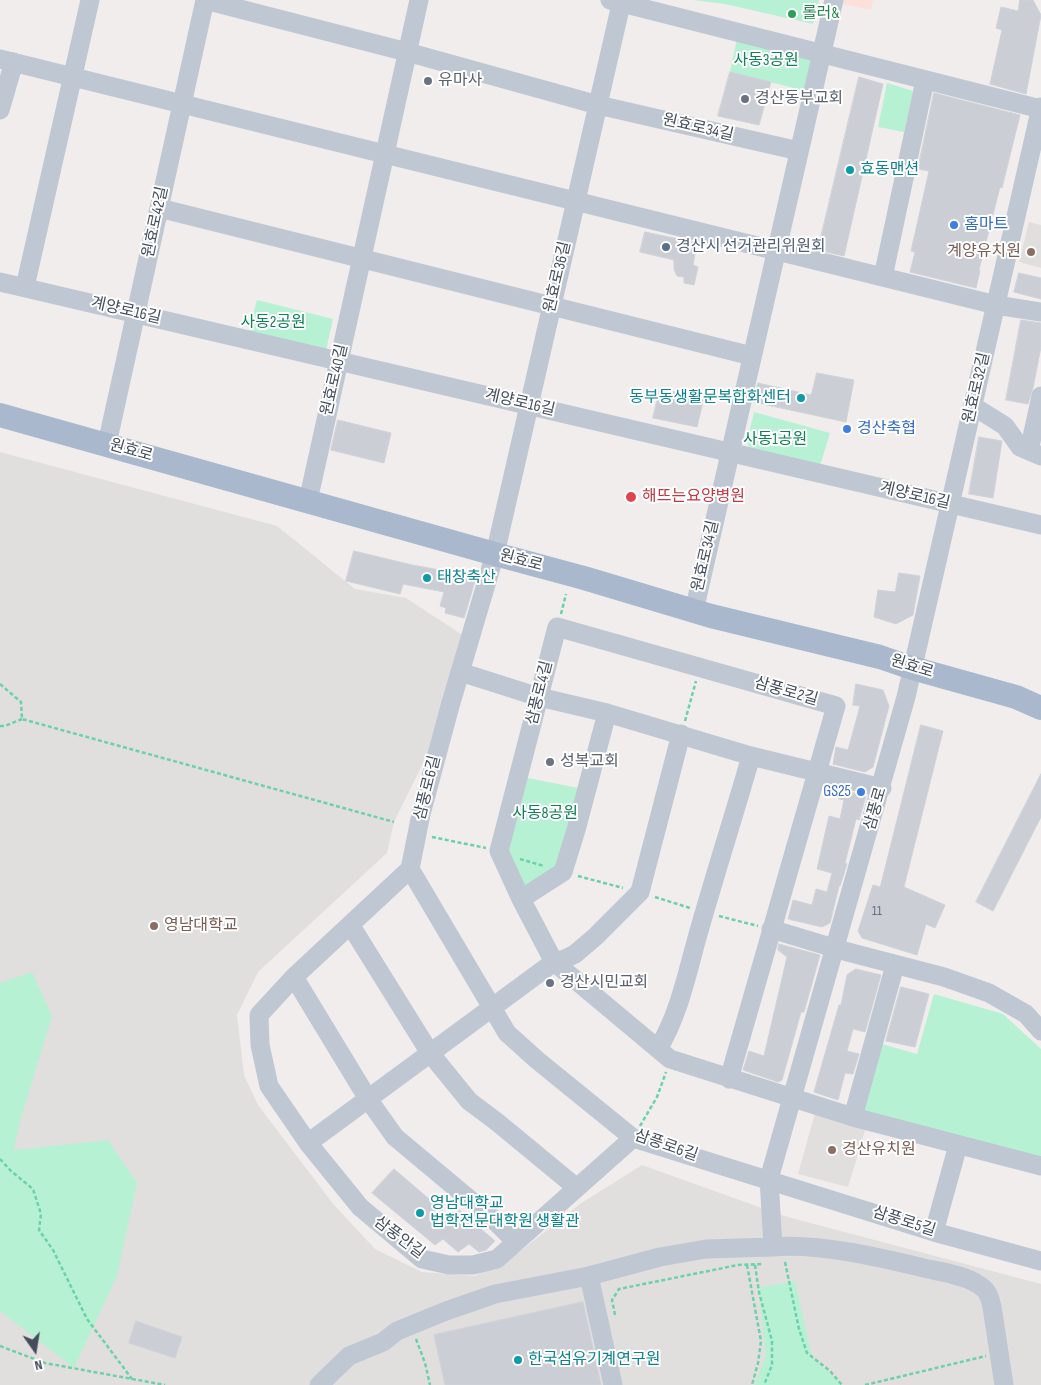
<!DOCTYPE html>
<html>
<head>
<meta charset="utf-8">
<style>
  body { margin:0 }
  #map { position:relative; width:1041px; height:1385px; overflow:hidden; background:#f0edec; font-family:"Sofia Sans Condensed",sans-serif }
  canvas { display:block }
  .north { position:absolute; left:10px; top:1325px; width:50px; height:50px; -webkit-text-stroke:4px #fff; paint-order:stroke; rotate:167deg; font-size:14px; font-weight:700; line-height:20px; text-align:center; color:#444d5b }
  .north::after { content:''; display:block; margin:auto; width:18px; height:22px; background:#444d5b; clip-path:polygon(50% 0,100% 100%,50% 72%,0 100%) }
</style>
</head>
<body>
<div id="map">
<canvas width="1041" height="1385"></canvas>
<div class="north">N</div>
</div>
<script>
const g = document.querySelector('canvas').getContext('2d');
g.lineJoin = 'round';
function paint(path, color) {
  g.fillStyle = color;
  g.fill(path, 'evenodd');
}
function strokePath(path, color, width, dash) {
  g.strokeStyle = color;
  g.lineWidth = width;
  g.lineCap = dash ? 'butt' : 'round';
  g.setLineDash(dash || []);
  g.stroke(path);
}
function drawText(font, color, halo, rows, align = 'center') {
  g.font = font + ' "Sofia Sans Condensed","Noto Sans KR",sans-serif';
  g.lineWidth = 4;
  g.setLineDash([]);
  g.textBaseline = 'middle';
  g.strokeStyle = halo;
  g.fillStyle = color;
  for (const [text, x, y, turn = 0] of rows) {
    g.save();
    g.translate(x, y);
    g.rotate((+turn || 0) * Math.PI / 180);
    g.textAlign = isNaN(turn) ? turn : align;
    if (halo) g.strokeText(text, 0, 0);
    g.fillText(text, 0, 0);
    g.restore();
  }
}
paint(new Path2D(`
  M1029 222 1041 225V268L1019 262Z
  M0 452 277 526 355 589 406 598 464 636 430 749 394 822 387 853 258 972 237 1015 244 1075 258 1105 334 1205 375 1249 422 1272 475 1276 518 1253 580 1204 642 1165 784 1216 1041 1284V1385H0Z
  M815 1113 866 1127 848 1187 798 1174Z`), '#e1dede');
paint(new Path2D(`
  M843 0H873L871 10 842 4Z`), '#fce0da');
paint(new Path2D(`
  M693 0H819L813 24 725 4Z
  M738 34 814 54 810 92 730 72Z
  M887 83 913 91 904 132 878 127Z
  M257 300 333 319 325 355 247 337Z
  M754 412 830 433 818 472 752 453 747 442Z
  M523 777 583 789 560 869 522 892 504 853Z
  M32 972 52 1016 20 1121 14 1150 108 1140 137 1183 117 1276 74 1368 0 1311V983Z
  M934 994 1003 1014 1041 1049V1158L862 1112 878 1043 917 1054Z
  M795 1281 812 1357 842 1385H755L766 1355 759 1293 757 1288Z`), '#b6f1d4');
const building = new Path2D(`
  M1020 0H1033L1041 15 1026 94 990 84 1002 30 996 28 1001 7 1018 11Z
  M730 72 771 82 759 125 718 116Z
  M859 77 883 84 844 256 818 250Z
  M934 93 1020 115 1002 188 1000 187 979 270 980 271 976 288 910 272 915 252 911 251 929 171 918 169Z
  M645 232 697 243 693 265 698 267 694 285 684 283V277L677 276 674 269V260L640 252Z
  M1019 273 1041 278V299L1014 292Z
  M1021 320 1041 323V347L1033 388 1028 404 1006 400Z
  M817 373 854 380 846 422 753 402 758 383 811 395Z
  M660 389 704 398 697 427 653 418Z
  M338 420 391 433 384 463 331 450Z
  M979 437 1002 441 993 498 969 494Z
  M354 551 412 565 446 571V573L475 581 464 618 445 613 446 608 440 606 444 592 403 584 400 594 346 581Z
  M899 573 920 576 913 615 896 624 874 617 878 590 895 592Z
  M856 684 883 690 889 706 873 767 865 772 833 764 836 747 848 750 860 706 853 705Z
  M921 725 943 731 904 887 945 905 935 928 926 924 917 955 862 938 858 931 873 885 880 887Z
  M1041 774V817L993 911 976 902Z
  M842 790 866 796 859 820 856 819 845 863 847 864 840 886H839L830 923 822 927 788 919 793 900 812 905 816 889 827 892 832 873 817 869 829 816 840 819 844 800 839 799Z
  M779 944 820 955 804 1012H801L782 1080 778 1082 743 1070 749 1051 764 1056 787 957 778 950Z
  M856 969 881 975 865 1032 853 1029 847 1051 859 1054 853 1074 845 1073 838 1100 814 1092 839 1005H841L847 975Z
  M901 987 929 994 915 1047 886 1041Z
  M394 1169 449 1216 458 1209 495 1241 486 1250 479 1252 469 1244 458 1252 443 1239 435 1245 372 1193Z
  M583 1302 601 1385H445L434 1335Z
  M136 1321 182 1337 175 1358 129 1343Z`);
paint(building, '#cbced5');
strokePath(building, '#d0d2d9', 1);
strokePath(new Path2D(`
  M561 614 566 594
  M0 684 21 702 22 719 394 822
  M685 721 696 681
  M0 726H5L22 719
  M432 837 486 848
  M520 859 544 866
  M578 876 623 888
  M655 897 690 908
  M719 916 758 926
  M640 1126 657 1097 666 1072
  M0 1159 11 1171 33 1189 41 1214 39 1230 53 1250 87 1319 132 1379
  M785 1262 799 1329 807 1353 830 1371 842 1385
  M747 1265 761 1341 758 1363 752 1385
  M755 1265 759 1292 772 1341V1365L764 1385
  M615 1315 612 1300 619 1289 738 1265 763 1264
  M416 1339 425 1363 430 1385
  M0 1346 45 1363 165 1385
  M865 1385 986 1356`), '#6cd1ab', 2.5, [4, 2.5]);
strokePath(new Path2D(`
  M205 0 407 52 598 105 799 151
  M610 0 1041 109
  M622 0 495 554 450 706 421 814 410 869 507 1033 537 1060 633 1138 934 1232 1041 1261
  M0 59 996 305 1041 312
  M0 110 14 62
  M159 208 752 356
  M883 277 925 80
  M0 282 1041 525
  M25 287 90 0
  M973 406 1005 426 1020 447 1041 456
  M107 444 205 0
  M1029 451 1041 396
  M308 501 419 0
  M694 611 834 0
  M460 672 539 697 607 713 751 756 882 788
  M410 869 294 977 259 1015 260 1045 269 1086 308 1143 360 1207 422 1259 449 1265H473L497 1259 633 1138
  M521 899 563 872 576 830 607 713
  M351 926 430 1053 469 1101 497 1122 577 1188
  M771 929 844 951 944 977 989 993 1026 1014 1041 1031
  M294 977 368 1099 395 1137 492 1218 516 1242
  M658 1049C681 1011 688 967 701 924 717 868 735 812 751 756
  M729 1079 836 706 557 627 499 851 521 899 554 962 670 1059 853 1117 1041 1166
  M853 1117 895 965
  M308 1143 554 962 565 959 575 954 595 937 640 892 681 734
  M934 1232 958 1145
  M319 1385 349 1356 383 1342 397 1331 446 1311 495 1294 589 1276
  M613 1385 589 1276 660 1257 706 1249 773 1247
  M1004 1385 992 1307C990 1298 988 1290 979 1285 967 1276 943 1272 928 1269 882 1258 820 1243 773 1247L769 1179 906 697 1041 107`), '#bfc7d3', 19);
strokePath(new Path2D(`
  M0 415 495 554 584 578 711 616 880 657 912 668 1016 697 1041 708`), '#aab8ce', 24);
for (const [x, y, r, color] of [
  [792,14,5,"#2e9e5b"],
  [428,81,5,"#6b7280"],
  [745,99,5,"#6b7280"],
  [850,170,5,"#0f9aa8"],
  [954,225,5,"#3f7fe0"],
  [666,247,5,"#5c6f8a"],
  [1031,252,5,"#8d6e63"],
  [801,398,5,"#0f9aa8"],
  [847,429,5,"#3f7fe0"],
  [631,497,6,"#e0444e"],
  [427,578,5,"#0f9aa8"],
  [550,762,5,"#6b7280"],
  [861,792,5,"#3f7fe0"],
  [154,926,5,"#8d6e63"],
  [550,983,5,"#6b7280"],
  [832,1150,5,"#8d6e63"],
  [420,1213,5,"#0f9aa8"],
  [518,1360,5,"#0f9aa8"]
]) {
  const dot = new Path2D();
  dot.arc(x, y, r, 0, 2 * Math.PI);
  g.fillStyle = color;
  g.fill(dot);
  strokePath(dot, '#fff', 2);
}
drawText('14px', '#666d7a', null, [
  ["11",877,911]
]);
drawText('16px', '#27864d', '#fff', [
  ["롤러&",802,14]
], 'left');
drawText('16px', '#108155', '#fff', [
  ["사동3공원",766,61],
  ["사동2공원",273,323],
  ["사동1공원",775,440],
  ["사동8공원",545,814]
]);
drawText('16px', '#5b616d', '#fff', [
  ["유마사",438,81],
  ["경산동부교회",755,99],
  ["성복교회",560,762],
  ["경산시민교회",560,983]
], 'left');
drawText('16px', '#444d5b', '#fff', [
  ["원효로34길",698,128,13],
  ["원효로42길",156,222,-78],
  ["원효로36길",558,277,-77],
  ["계양로16길",126,311,13],
  ["원효로40길",335,380,-77],
  ["원효로32길",977,388,-77],
  ["계양로16길",520,403,13],
  ["원효로",131,451,16],
  ["계양로16길",915,496,13],
  ["원효로34길",706,556,-77],
  ["원효로",521,561,15],
  ["원효로",912,667,17],
  ["삼풍로2길",786,692,16],
  ["삼풍로4길",540,693,-76],
  ["삼풍로6길",428,788,-76],
  ["삼풍로",876,809,-74],
  ["삼풍로6길",666,1146,19],
  ["삼풍로5길",904,1222,18],
  ["삼풍안길",399,1238,37]
]);
drawText('16px', '#0d838f', '#fff', [
  ["효동맨션",860,170],
  ["동부동생활문복합화센터",791,398,"right"],
  ["태창축산",437,578],
  ["영남대학교",430,1204],
  ["법학전문대학원 생활관",430,1222],
  ["한국섬유기계연구원",528,1360]
], 'left');
drawText('16px', '#366cbe', '#fff', [
  ["홈마트",964,225],
  ["경산축협",857,429],
  ["GS25",851,792,"right"]
], 'left');
drawText('16px', '#4e5e75', '#fff', [
  ["경산시 선거관리위원회",676,247]
], 'left');
drawText('16px', '#785e54', '#fff', [
  ["계양유치원",1021,252,"right"],
  ["영남대학교",164,926],
  ["경산유치원",842,1150]
], 'left');
drawText('16px', '#be3a42', '#fff', [
  ["해뜨는요양병원",642,497]
], 'left');
</script>
</body>
</html>
